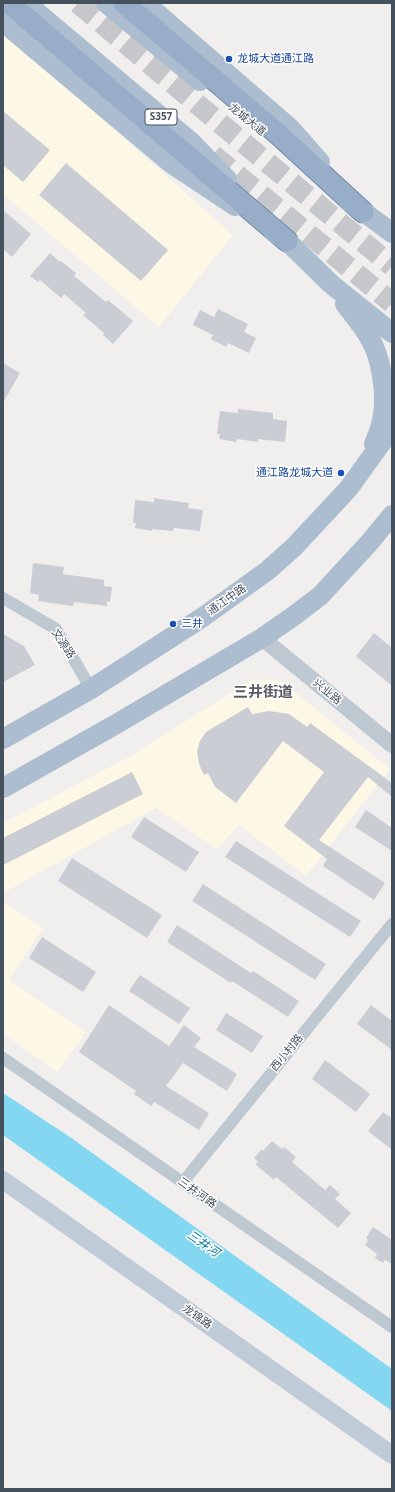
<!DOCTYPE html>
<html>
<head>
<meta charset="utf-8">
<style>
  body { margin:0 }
  #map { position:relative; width:395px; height:1492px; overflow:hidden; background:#f1eeee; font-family:"Noto Sans",sans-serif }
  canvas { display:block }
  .frame { position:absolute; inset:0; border:4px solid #45515d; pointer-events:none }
</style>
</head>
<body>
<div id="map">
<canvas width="395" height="1492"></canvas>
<div class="frame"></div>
</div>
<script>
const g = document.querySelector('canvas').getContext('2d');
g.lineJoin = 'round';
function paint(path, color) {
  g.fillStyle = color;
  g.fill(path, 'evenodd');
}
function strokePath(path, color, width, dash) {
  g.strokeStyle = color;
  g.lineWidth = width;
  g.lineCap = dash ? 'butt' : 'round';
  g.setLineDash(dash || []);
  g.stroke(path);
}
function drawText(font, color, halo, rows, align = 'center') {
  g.font = font + ' "Noto Sans","Noto Sans SC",sans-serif';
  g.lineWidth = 3;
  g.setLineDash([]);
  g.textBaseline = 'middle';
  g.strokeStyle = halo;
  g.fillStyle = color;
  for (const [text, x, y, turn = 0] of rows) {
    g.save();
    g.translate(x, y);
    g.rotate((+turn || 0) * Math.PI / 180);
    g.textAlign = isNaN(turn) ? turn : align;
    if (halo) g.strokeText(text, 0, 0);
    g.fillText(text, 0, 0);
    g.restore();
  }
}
paint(new Path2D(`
  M3 31 233 235 159 327 3 194Z
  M251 680H280L390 769 306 876 239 825 217 849 156 808 3 893V823L129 757Z
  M3 901 43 928 9 980 86 1032 58 1072 3 1034Z`), '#fdf7e6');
paint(new Path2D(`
  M3 1093 70 1137 392 1369V1411L3 1135Z`), '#84d7f0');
paint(new Path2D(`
  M3 111 50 150 23 182 3 165Z
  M66 163 168 250 141 281 39 195Z
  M3 210 31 234 12 257 3 249Z
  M50 253 60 262 61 261 76 273 74 276 106 302 108 300 133 321 113 344 103 335 104 333 83 315 86 313 64 294 61 298 40 280 38 282 30 276Z
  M218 309 248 324 244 332 256 338 249 353 228 343 226 347 211 339 213 335 193 325 200 310 214 317Z
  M3 363 20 373 3 403Z
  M238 409 273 413V419L287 421 285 442 258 439V442L237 439 236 442 219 439 220 434H217L220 411 238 413Z
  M154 498 189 503 188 508 203 510 200 531 174 528 173 531 152 529V531L135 528 136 523H133L135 500 154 502Z
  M33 563 64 567 63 574 104 580V586L112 587 110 602 107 601V606L74 602 73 606 38 601 39 595 30 593Z
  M374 633 392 648V686L356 656Z
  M3 634 24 646 35 665 3 682Z
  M248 707 252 714 269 711 289 714 307 727 310 723 392 783V797L368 777 319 840 385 883 374 900 323 866 327 859 284 826 324 772 283 741 236 803 215 787 208 773 204 775 199 764 197 751 200 741 206 732Z
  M132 772 143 794 3 865V838Z
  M366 810 392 828V851L355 827Z
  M144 817 199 852 186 872 131 837Z
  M236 841 361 921 350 937 225 857Z
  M72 858 162 915 147 938 58 881Z
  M203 884 326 964 315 980 192 901Z
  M177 925 251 973 253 971 299 1001 288 1017 232 981 231 983 167 942Z
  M42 937 96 972 83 992 29 958Z
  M140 975 190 1008 179 1024 129 991Z
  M109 1005 169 1046 184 1025 201 1038 194 1047 237 1074 227 1091 183 1063 166 1086 209 1113 199 1130 154 1102 151 1106 134 1094 136 1091 79 1052Z
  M371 1005 392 1021V1050L357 1024Z
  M226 1013 263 1036 252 1053 216 1030Z
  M325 1060 370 1094 356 1112 312 1079Z
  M383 1112 392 1119V1150L368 1131Z
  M272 1141 282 1149 284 1147 296 1157 292 1162 325 1190 330 1185 340 1194 335 1199 351 1213 338 1228 276 1177 274 1180 255 1164 258 1162 254 1158 261 1150 263 1151Z
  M373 1227 392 1240V1264L385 1260 383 1263 375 1258 377 1254 365 1245 368 1240 366 1238Z`), '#cacdd3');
strokePath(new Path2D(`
  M78 3 222 125 392 266
  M213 155 392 303`), '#c6c7ca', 21, [21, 10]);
const trunk = new Path2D(`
  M9 3 287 241
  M124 3 278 134 363 212`);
strokePath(trunk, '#6e8aac', 23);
strokePath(new Path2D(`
  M3 598 56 629 91 689
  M3 1058 392 1327
  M183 1182 392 924`), '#bec8d1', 12);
strokePath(new Path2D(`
  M262 638 392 745`), '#bec8d1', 16);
strokePath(new Path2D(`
  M3 1180 392 1455`), '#c0cbd8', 18);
strokePath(new Path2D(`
  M26 3 191 142 227 179
  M106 3 200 81
  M145 3 289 127 320 162
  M3 22 172 164 235 206
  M349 201 392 233
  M273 231 287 241 331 284 392 333
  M345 304C354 316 369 333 374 347 382 364 386 396 383 414 382 424 378 435 374 444
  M3 739 91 689 203 617 267 571 294 547 349 488 392 428
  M3 788 118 723 262 638 295 615 320 596 369 543 392 515`), '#acbdcf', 20);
strokePath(trunk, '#98aec8', 21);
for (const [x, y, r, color] of [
  [229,59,4,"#1a4fb4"],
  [341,473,4,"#1a4fb4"],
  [173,624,4,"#1a4fb4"]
]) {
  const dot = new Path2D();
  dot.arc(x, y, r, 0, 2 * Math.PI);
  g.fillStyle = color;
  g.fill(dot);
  strokePath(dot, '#fff', 1.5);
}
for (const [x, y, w] of [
  [161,117,32]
]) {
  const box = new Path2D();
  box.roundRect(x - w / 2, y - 8, w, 16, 3);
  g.fillStyle = '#fff';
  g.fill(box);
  strokePath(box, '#45515d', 1);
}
drawText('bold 10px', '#45515d', null, [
  ["S357",161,117]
]);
drawText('11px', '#164399', '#fff', [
  ["龙城大道通江路",237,59],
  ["通江路龙城大道",333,473,"right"],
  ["三井",181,624]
], 'left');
drawText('11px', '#45515d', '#fff', [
  ["龙城大道",247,120,39],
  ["通江中路",227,600,-35],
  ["文源路",63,644,56],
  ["兴业路",327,692,39],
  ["西小村路",287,1053,-51],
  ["三井河路",197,1193,35],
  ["龙锦路",197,1317,35]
]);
drawText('italic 12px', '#067ca0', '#fff', [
  ["三井河",203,1244,35]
]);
drawText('bold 15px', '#5a5e64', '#fff', [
  ["三井街道",263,693]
]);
</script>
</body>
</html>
